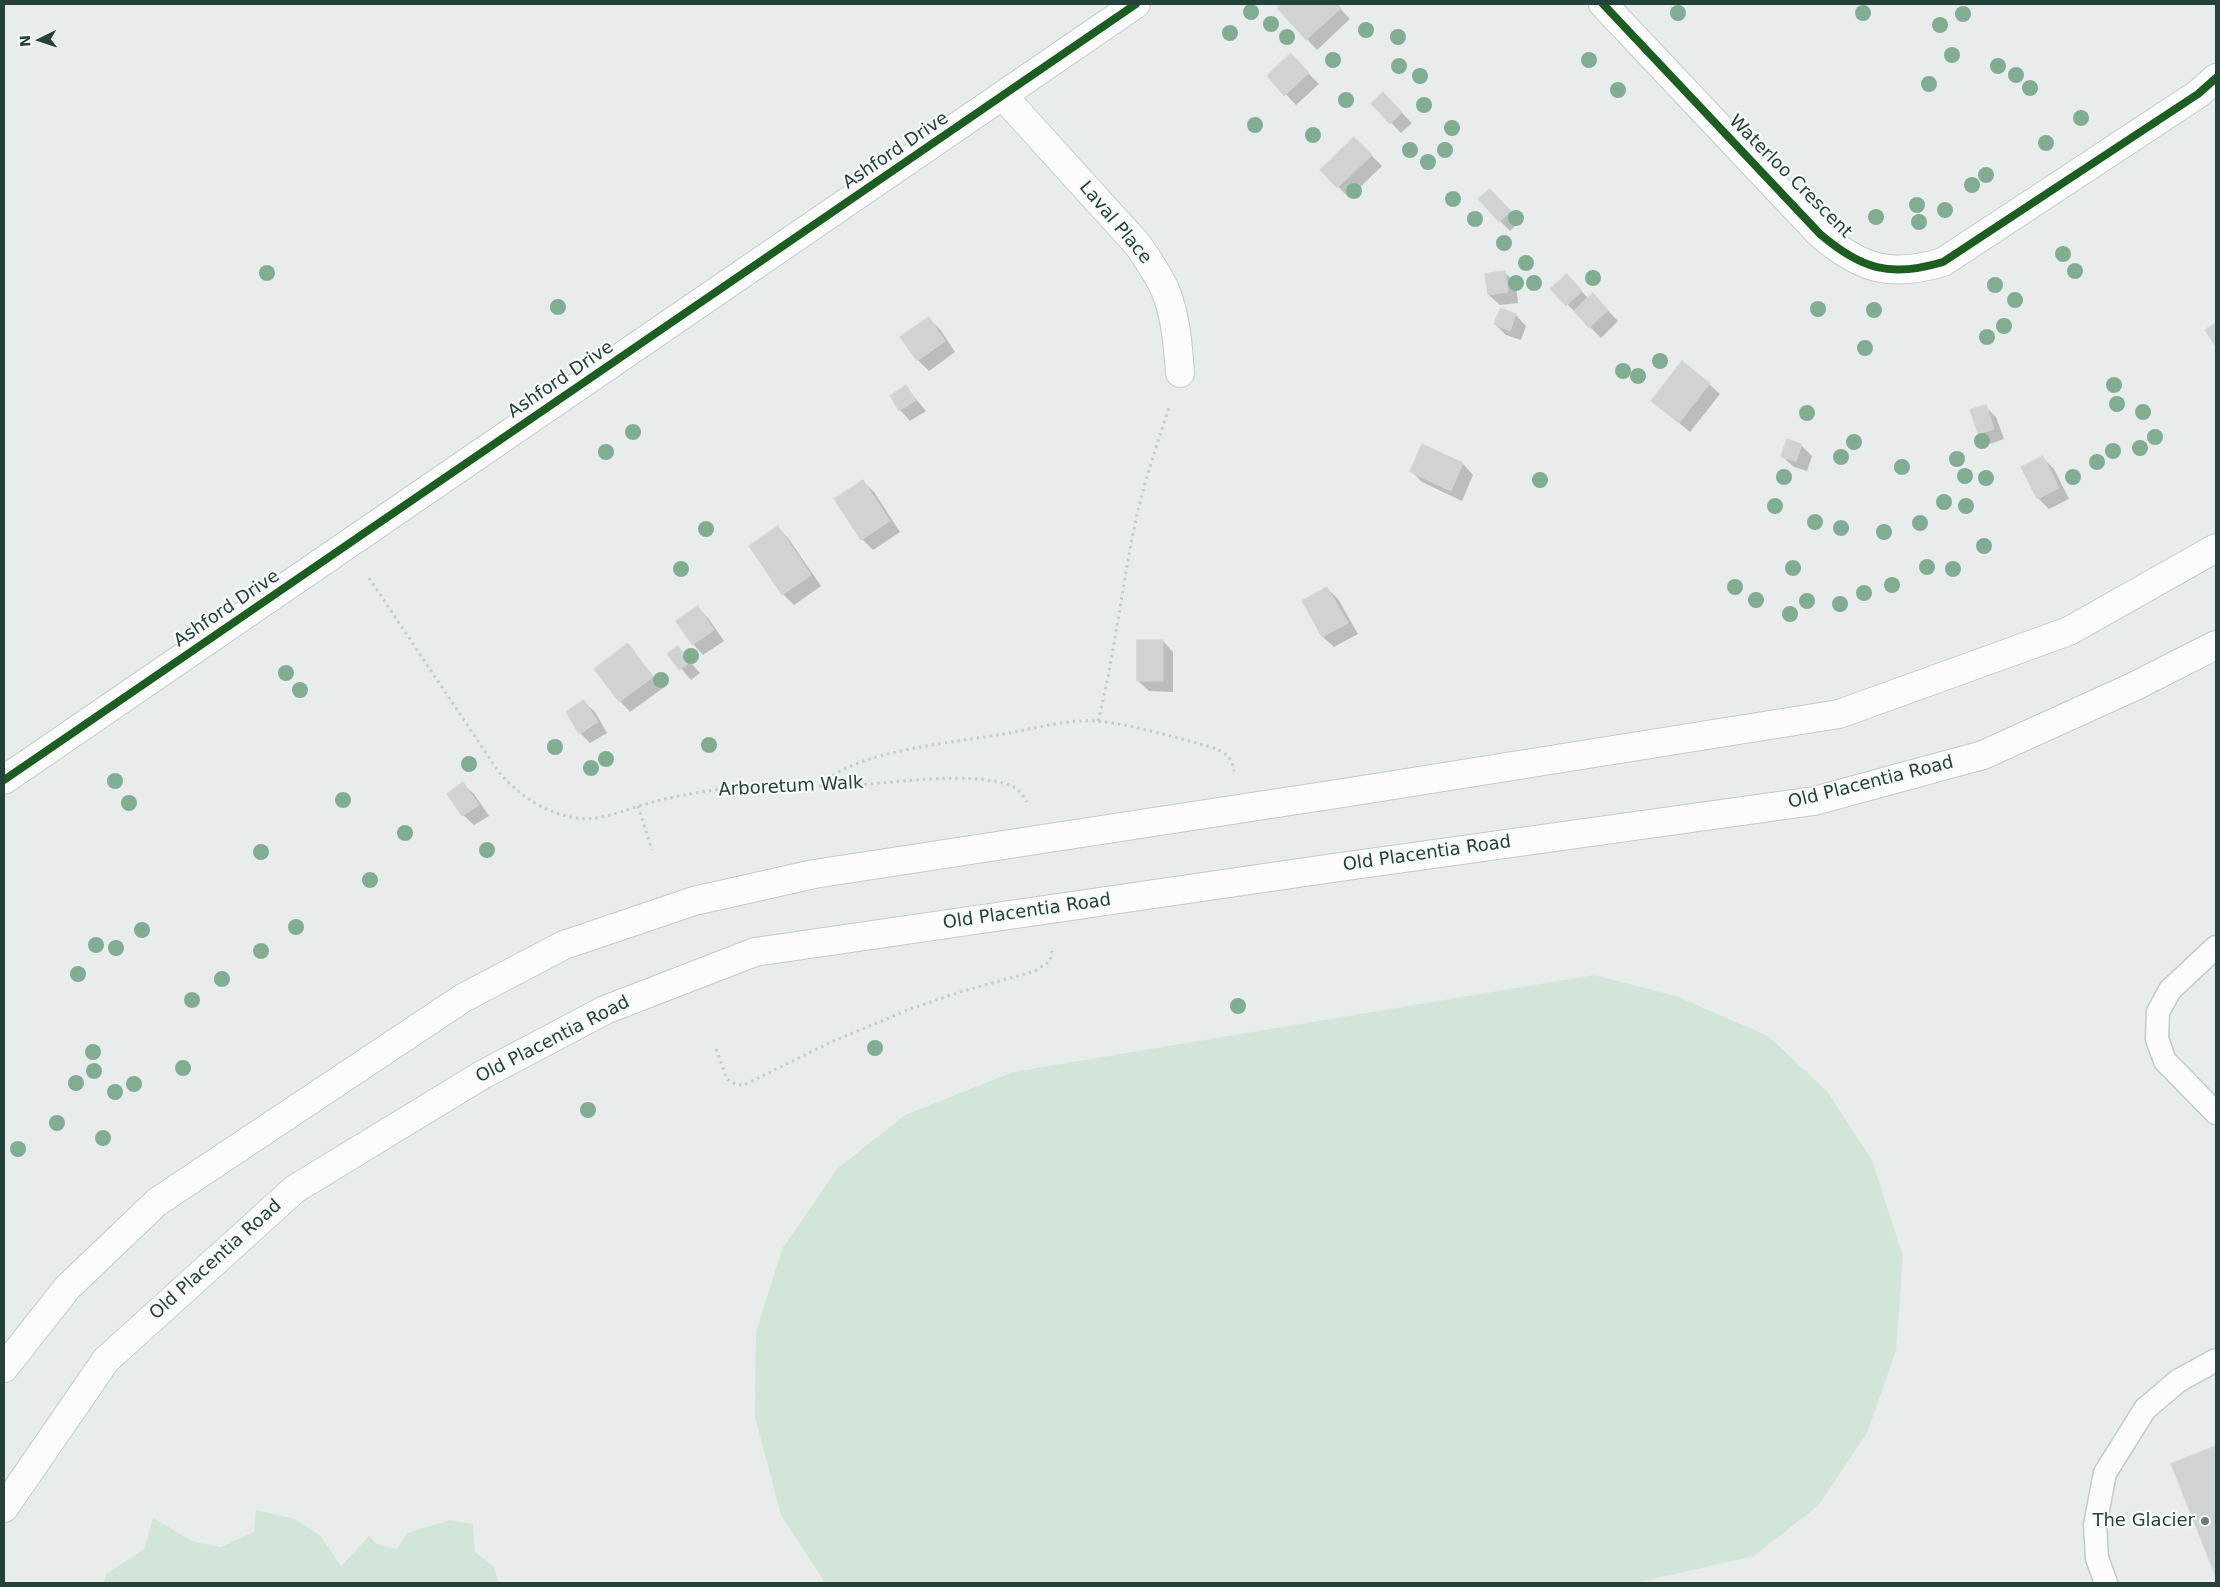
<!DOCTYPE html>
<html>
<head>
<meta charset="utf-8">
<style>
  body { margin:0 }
  #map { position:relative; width:2220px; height:1587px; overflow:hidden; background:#e8edeb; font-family:"DejaVu Sans",sans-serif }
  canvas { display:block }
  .frame { position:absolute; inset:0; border:5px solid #24423a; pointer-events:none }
  .north { position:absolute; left:15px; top:15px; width:50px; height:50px; -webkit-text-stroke:4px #f7fbf9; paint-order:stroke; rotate:266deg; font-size:14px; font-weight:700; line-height:20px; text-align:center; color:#24423a }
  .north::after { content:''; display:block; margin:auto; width:18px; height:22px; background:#24423a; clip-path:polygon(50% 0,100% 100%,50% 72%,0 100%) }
</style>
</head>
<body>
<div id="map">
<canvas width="2220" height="1587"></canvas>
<div class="frame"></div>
<div class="north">N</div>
</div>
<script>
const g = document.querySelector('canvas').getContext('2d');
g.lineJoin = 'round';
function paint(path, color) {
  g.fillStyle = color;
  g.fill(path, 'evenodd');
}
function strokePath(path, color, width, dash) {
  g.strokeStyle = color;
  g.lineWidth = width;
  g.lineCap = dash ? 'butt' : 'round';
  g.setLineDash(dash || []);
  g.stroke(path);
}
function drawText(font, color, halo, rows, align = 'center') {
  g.font = font + ' "DejaVu Sans",sans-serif';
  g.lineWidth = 4.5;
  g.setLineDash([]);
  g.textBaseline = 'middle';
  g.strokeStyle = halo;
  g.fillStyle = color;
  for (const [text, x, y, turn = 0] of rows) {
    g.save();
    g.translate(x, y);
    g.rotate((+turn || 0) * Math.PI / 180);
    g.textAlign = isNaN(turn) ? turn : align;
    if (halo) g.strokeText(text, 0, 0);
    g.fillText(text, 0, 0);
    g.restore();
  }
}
paint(new Path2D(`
  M1594 975 1676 996 1768 1036 1827 1091 1872 1160 1903 1256 1896 1351 1867 1433 1819 1505 1754 1556 1635 1583H825L781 1515 755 1417 756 1332 782 1249 837 1169 905 1115 1013 1072Z
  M256 1510 295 1519 320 1535 341 1566 369 1536 376 1544 397 1549 407 1533 450 1520 473 1524 475 1552 493 1566 499 1583H104L106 1574 144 1549 153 1518 194 1542 221 1547 254 1532Z`), '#d1e6d8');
paint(new Path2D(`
  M1283 4H1336L1350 19 1317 50 1279 8Z
  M1301 66 1319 84 1296 105 1269 76Z
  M1383 94 1412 123 1401 133 1373 104Z
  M1354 138 1382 166 1349 198 1322 170Z
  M1501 201 1520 222 1510 231 1500 221Z
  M1505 273 1516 283 1518 303 1500 305 1489 295Z
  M1567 276 1589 299 1593 295 1618 321 1601 338 1552 289Z
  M1501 310 1516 315 1526 326 1521 340 1506 335 1495 324Z
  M929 319 940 329 955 352 929 371 918 360Z
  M1709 384 1720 394 1690 432 1653 401Z
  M906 387 926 411 910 421 900 410Z
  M1985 406 1996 417 2004 439 1990 444 1979 434 1972 411Z
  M1801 445 1812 456 1807 471 1794 467 1783 457Z
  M1423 446 1463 464 1473 475 1462 501 1422 482 1411 471Z
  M2043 458 2054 469 2069 499 2049 509 2038 498Z
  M863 481 874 492 900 532 873 550 862 539Z
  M778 527 788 538 821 586 794 605 783 594Z
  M1327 588 1338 599 1358 634 1334 647 1323 637 1303 602Z
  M698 607 708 618 724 641 703 655 693 644Z
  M1163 641 1173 652V692L1149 691 1138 681Z
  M628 645 663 688 630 712 620 701Z
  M678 648 700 673 691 680 669 654Z
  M584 702 595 712 607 733 590 743 580 733Z
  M463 784 474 794 489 816 474 825 463 815Z
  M2216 1448V1574L2173 1465Z`), '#0003');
const building = new Path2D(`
  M1281 4H1337L1341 8 1306 40 1277 8Z
  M1291 53 1309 73 1284 96 1267 76Z
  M1383 92 1402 112 1390 124 1371 104Z
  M1354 137 1372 155 1337 188 1320 170Z
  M1490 189 1511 211 1499 222 1478 199Z
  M1505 271 1508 292 1488 295 1485 274Z
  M1567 274 1582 291 1566 306 1550 289Z
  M1593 293 1608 310 1589 328 1574 311Z
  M1501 308 1516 314 1510 331 1494 324Z
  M929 317 945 341 917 361 900 337Z
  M2216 323V347L2205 330Z
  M1682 361 1710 383 1679 423 1651 401Z
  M906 385 916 400 899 411 890 396Z
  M1986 405 1994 429 1978 434 1970 410Z
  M1787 439 1802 444 1796 461 1781 457Z
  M1422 444 1463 463 1451 491 1410 472Z
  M2043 456 2059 488 2037 499 2021 467Z
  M863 480 890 521 861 540 834 499Z
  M778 526 811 575 782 595 749 546Z
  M1327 587 1348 623 1322 637 1302 601Z
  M698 606 714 630 692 645 676 621Z
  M1137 640H1163V681H1137Z
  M628 643 653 677 619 702 594 669Z
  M678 646 690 662 679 670 667 654Z
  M584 700 598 722 579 734 566 712Z
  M463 782 479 805 462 816 447 794Z
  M2216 1446V1577L2171 1464Z`);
paint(building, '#cfd4d2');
strokePath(building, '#d1d6d4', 1);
const service = new Path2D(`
  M2216 947 2170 990 2158 1012 2157 1039 2165 1061 2216 1113
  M2106 1583 2097 1558 2095 1525 2105 1473 2145 1409 2178 1381 2216 1360`);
const minor = new Path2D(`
  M1603 4 1820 234C1861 269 1890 278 1943 262L2198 94 2216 78
  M1003 96 1138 245C1148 260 1159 275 1166 292 1176 318 1178 346 1180 373
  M4 780 1136 4`);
const secondary = new Path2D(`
  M4 1368 67 1288 157 1202 463 998 564 945 694 901 814 874 1356 791 1839 714 2069 631 2216 548
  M4 1508 106 1360 295 1189 482 1075 605 1010 755 952 1333 868 1814 801 1983 755 2133 687 2216 645`);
strokePath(service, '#c5cac8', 25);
strokePath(minor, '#c5cac8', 30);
strokePath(secondary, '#c3cbc8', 30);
strokePath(new Path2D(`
  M369 578 498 771C518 795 546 814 577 818 598 821 616 813 636 807 652 802 667 798 684 795 714 789 750 786 782 784 800 784 819 787 838 786 885 785 969 769 1012 786 1019 789 1023 796 1027 802
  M1098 721C1114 658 1121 593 1134 529 1142 488 1156 448 1169 407
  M824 785C845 752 964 741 1003 734 1034 729 1065 719 1097 721 1135 725 1174 737 1211 747 1225 752 1232 756 1234 771
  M638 806 652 850
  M716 1049 727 1079 737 1085H744L829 1043 910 1009 960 992 1035 971 1050 961 1053 947`), '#c3ccca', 3, [2.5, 4]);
strokePath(service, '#fcfcfc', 22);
strokePath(minor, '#fcfcfc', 28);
strokePath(secondary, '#fcfcfc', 28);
strokePath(new Path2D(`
  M1603 4 1820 234C1861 269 1890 278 1943 262L2198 94 2216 78
  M4 780 1136 4`), '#1b5e20', 8);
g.fillStyle = '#81ae93';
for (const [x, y] of [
  [1251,12],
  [1678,13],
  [1863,13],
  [1963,14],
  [1271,24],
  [1940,25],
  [1366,30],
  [1230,33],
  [1287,37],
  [1398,37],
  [1952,55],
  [1333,60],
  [1589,60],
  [1399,66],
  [1998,66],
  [2016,75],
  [1420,76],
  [1929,84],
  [2030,88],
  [1618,90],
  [1346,100],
  [1424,105],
  [2081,118],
  [1255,125],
  [1452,128],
  [1313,135],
  [2046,143],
  [1410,150],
  [1445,150],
  [1428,162],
  [1986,175],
  [1972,185],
  [1354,191],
  [1453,199],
  [1917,205],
  [1945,210],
  [1876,217],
  [1516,218],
  [1475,219],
  [1919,222],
  [1504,243],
  [2063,254],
  [1526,263],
  [2075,271],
  [267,273],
  [1593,278],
  [1516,283],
  [1534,283],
  [1995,285],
  [2015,300],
  [558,307],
  [1818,309],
  [1874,310],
  [2004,326],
  [1987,337],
  [1865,348],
  [1660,361],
  [1623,371],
  [1638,376],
  [2114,385],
  [2117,404],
  [2143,412],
  [1807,413],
  [633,432],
  [2155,437],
  [1982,441],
  [1854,442],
  [2140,448],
  [2113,451],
  [606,452],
  [1841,457],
  [1957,459],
  [2097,462],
  [1902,467],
  [1965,476],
  [1784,477],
  [2073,477],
  [1986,478],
  [1540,480],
  [1944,502],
  [1775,506],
  [1966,506],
  [1815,522],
  [1920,523],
  [1841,528],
  [706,529],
  [1884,532],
  [1984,546],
  [1927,567],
  [1793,568],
  [681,569],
  [1953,569],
  [1892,585],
  [1735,587],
  [1864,593],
  [1756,600],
  [1807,601],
  [1840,604],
  [1790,614],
  [691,656],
  [286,673],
  [661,680],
  [300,690],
  [709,745],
  [555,747],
  [606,759],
  [469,764],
  [591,768],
  [115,781],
  [343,800],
  [129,803],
  [405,833],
  [487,850],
  [261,852],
  [370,880],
  [296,927],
  [142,930],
  [96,945],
  [116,948],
  [261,951],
  [78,974],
  [222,979],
  [192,1000],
  [1238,1006],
  [875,1048],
  [93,1052],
  [183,1068],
  [94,1071],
  [76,1083],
  [134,1084],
  [115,1092],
  [588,1110],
  [57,1123],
  [103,1138],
  [18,1149]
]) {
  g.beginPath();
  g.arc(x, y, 8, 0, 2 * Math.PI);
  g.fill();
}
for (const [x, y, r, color] of [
  [2205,1521,5,"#697e78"]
]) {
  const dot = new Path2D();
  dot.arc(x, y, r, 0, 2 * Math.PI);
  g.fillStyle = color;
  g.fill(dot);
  strokePath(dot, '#f7fbf9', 2);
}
drawText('18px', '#24423a', '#f7fbf9', [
  ["Ashford Drive",896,151,-34],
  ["Waterloo Crescent",1790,177,45],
  ["Laval Place",1115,223,50],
  ["Ashford Drive",561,380,-34],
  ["Ashford Drive",227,609,-34],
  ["Old Placentia Road",1871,783,-14],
  ["Arboretum Walk",791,787,-3],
  ["Old Placentia Road",1427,854,-8],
  ["Old Placentia Road",1027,912,-8],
  ["Old Placentia Road",553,1040,-27],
  ["Old Placentia Road",216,1260,-42]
]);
drawText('18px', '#24423a', '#f7fbf9', [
  ["The Glacier",2195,1521]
], 'right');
</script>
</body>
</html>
